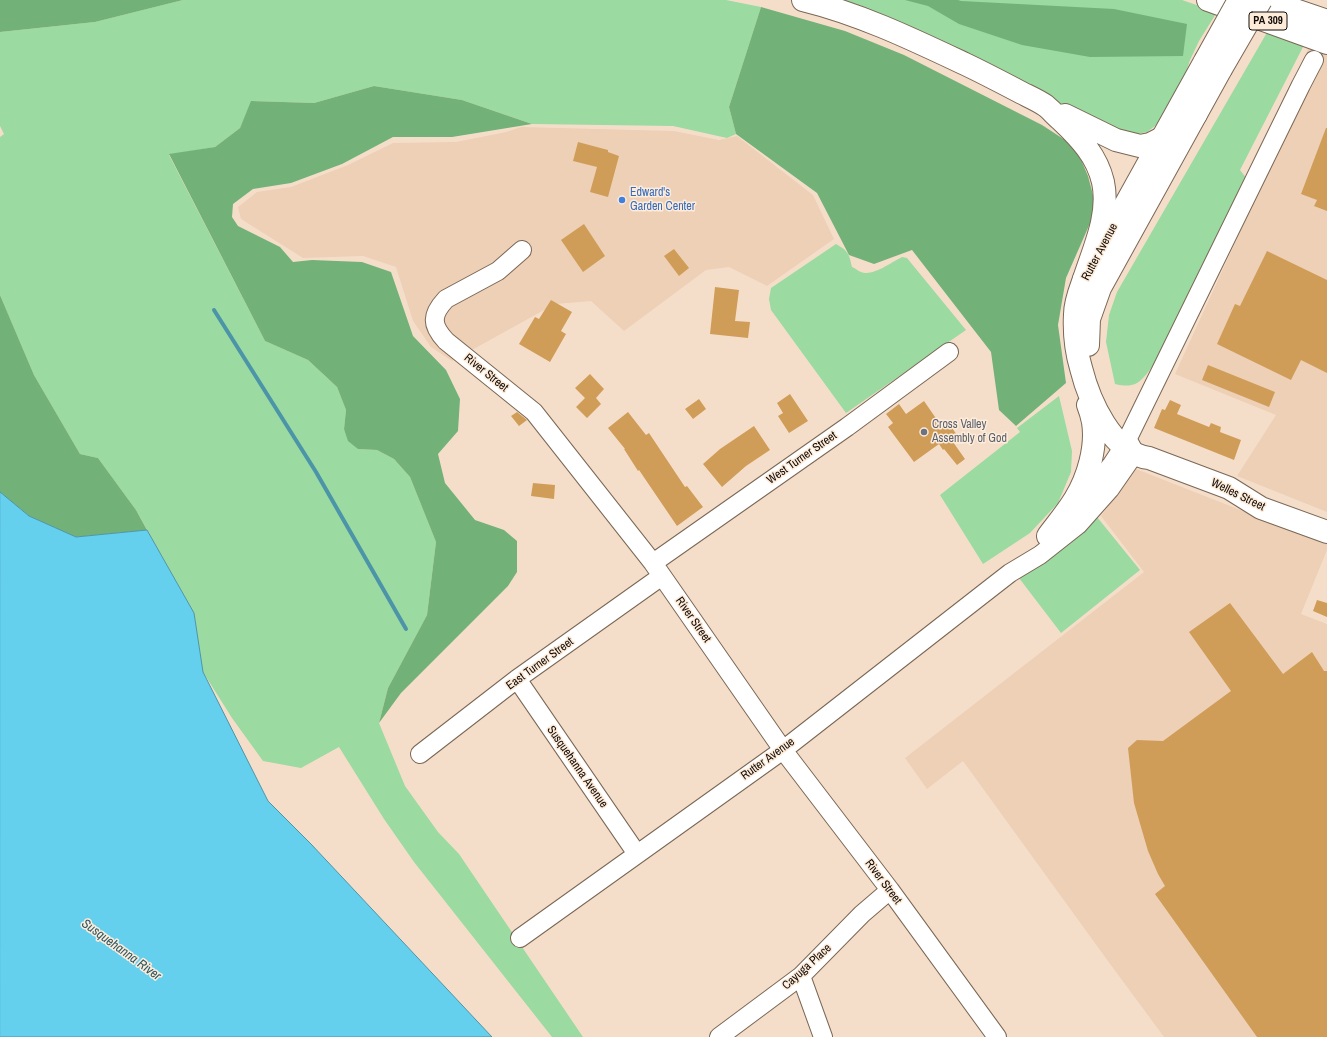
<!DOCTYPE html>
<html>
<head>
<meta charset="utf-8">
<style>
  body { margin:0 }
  canvas { display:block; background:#f5dec9 }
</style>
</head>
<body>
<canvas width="1327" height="1037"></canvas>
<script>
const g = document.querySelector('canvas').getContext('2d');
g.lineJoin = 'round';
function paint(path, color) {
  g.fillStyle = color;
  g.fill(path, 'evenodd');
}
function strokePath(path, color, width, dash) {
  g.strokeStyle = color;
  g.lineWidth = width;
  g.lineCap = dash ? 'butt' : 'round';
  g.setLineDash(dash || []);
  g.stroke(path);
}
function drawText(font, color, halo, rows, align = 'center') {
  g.font = font + ' "Archivo Narrow",sans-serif';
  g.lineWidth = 3;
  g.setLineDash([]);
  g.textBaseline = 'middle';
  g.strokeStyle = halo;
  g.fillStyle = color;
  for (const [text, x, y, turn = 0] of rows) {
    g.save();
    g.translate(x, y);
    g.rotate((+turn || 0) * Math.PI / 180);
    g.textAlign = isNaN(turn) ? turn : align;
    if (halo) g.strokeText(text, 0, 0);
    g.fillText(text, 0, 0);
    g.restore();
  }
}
paint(new Path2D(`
  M1309 47 1327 55V512L1237 476 1276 415 1175 374 1262 184 1252 165Z
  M521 127 674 131 719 140 737 136 813 195 834 239 767 286 729 267 706 270 624 331 591 301 555 304 452 361 431 347 413 321 396 267 363 256 303 258 241 219 238 207 257 192 291 187 348 165 393 143 456 142 506 132Z
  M1136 469 1327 544V550L1301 614 1327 624V1037H1164L1105 957 963 761 927 789 905 758 1144 572 1101 516Z`), '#edd0b6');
paint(new Path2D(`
  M183 0H726L761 7 729 107 736 134 727 138 673 126 532 124 462 100 374 86 314 103 252 101 240 128 215 147 169 155 265 341 308 360 337 387 346 410 344 429 358 449 377 450 394 459 410 477 436 542 427 615 388 688 379 723 405 786 438 832 459 854 583 1037H552L414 862 384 819 339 747 301 768 263 761 232 718 203 672 194 613 136 510 98 458 80 454 34 375 0 295V137L4 134 0 126V32L95 22Z
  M832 0H1182L1217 12 1199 41 1190 60 1180 91 1162 118 1155 126 1147 132 1137 134 1125 132 1065 110 1056 101 1028 84 998 69Z
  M1269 29 1304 45 1240 170 1247 179 1157 361C1142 378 1140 390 1115 384L1106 342 1109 315 1117 292Z
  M836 244C848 251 849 253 852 267 855 268 858 271 861 272 872 277 892 262 902 257L907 258 966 330 846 413 771 310 769 299 771 288Z
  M1059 396 1072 451 1071 472 1058 503 1030 533 983 564 940 495 1020 432 1017 428Z
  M1097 517 1140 570 1061 633 1019 578Z`), '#9bdaa0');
paint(new Path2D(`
  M0 0H183L95 22 0 32Z
  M905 0H958L961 1 1114 9 1187 24 1183 56 1090 57 1022 45 959 24 928 6Z
  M761 7 845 31 904 55 1042 125 1065 140 1079 155 1088 176 1094 199 1091 221 1066 278 1058 325 1066 383 1016 426 999 410 991 352 912 250 874 264 849 255 817 193 736 134 729 107Z
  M374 86 462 100 532 124 452 137H393L342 164 291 183 253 189 233 204 232 217 238 226 280 247 293 262 312 260 362 262 391 272 413 336 446 370 460 399 458 431 438 454 445 483 475 520 504 530 517 541V572L508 586 401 693 379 723 388 688 427 615 436 542 410 477 394 459 377 450 358 449 348 441 344 429 346 410 337 387 308 360 265 341 169 154 215 147 240 128 251 101 314 103Z
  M0 295 34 375 80 454 98 458 136 510 147 530 76 537 29 516 0 492Z`), '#72b278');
const water = new Path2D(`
  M0 492 29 516 76 537 147 530 194 613 203 672 268 801 311 844 492 1037H0Z`);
paint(water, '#65d0ee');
strokePath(water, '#4c95a8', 1);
strokePath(new Path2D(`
  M214 310 316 472 406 629`), '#4c95a8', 4);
paint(new Path2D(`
  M1326 128H1327V211L1314 206 1317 200 1301 194Z
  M578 142 608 150V152L619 156 608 197 590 192 597 167 573 161Z
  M584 224 605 256 583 272 561 240Z
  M674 249 689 268 679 276 664 256Z
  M1267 251 1327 280V373L1301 360 1291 380 1217 344 1235 304 1240 306Z
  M715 287 739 290 735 321 750 322 748 338 710 334Z
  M551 300 572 312 561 331 566 334 550 362 519 344 535 317 539 319Z
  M1208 365 1275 392 1269 407 1202 380Z
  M590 374 604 389 596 398 601 404 587 418 576 407 585 398 575 388Z
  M790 394 808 421 789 433 778 416 783 413 777 403Z
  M699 399 706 409 693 419 685 409Z
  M1170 400 1181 405 1177 414 1209 427 1211 423 1221 427 1220 432 1241 440 1234 460 1154 428 1162 409 1165 410Z
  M924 401 942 427 948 422 959 438 953 442 965 459 957 465 944 449 943 450 939 444 914 462 888 427 893 423 886 414 899 404 906 414Z
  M517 412 527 420 519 426 511 416Z
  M628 412 646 435 649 433 685 487 687 486 703 507 677 526 639 470 638 471 624 449H625L608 428Z
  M754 426 770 450 746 466 722 487 703 464 720 449Z
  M533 483 555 485 554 499 531 496Z
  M1317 600 1327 603V617L1313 611Z
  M1230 603 1283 674 1312 652 1324 671H1327V1037H1257L1155 894 1165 886 1158 874 1148 851 1134 803 1128 748 1137 740 1163 741 1231 691 1189 632Z`), '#d09d58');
const minor = new Path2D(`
  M522 250 498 271 446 299C431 315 431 325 446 341L534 412 653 563 783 750 890 890 997 1037
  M1075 511 1112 464 1124 446 1301 85 1314 60
  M653 563 847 427 949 352
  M517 679 637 854
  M420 754 517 679 662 576
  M520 938 783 750 992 587 1010 573 1040 555 1078 525 1110 489 1135 453 1129 442
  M801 976 823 1037
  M719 1037 801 976 862 914 890 890`);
const major = new Path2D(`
  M1205 61 1084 279C1080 290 1075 302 1075 314 1074 332 1076 351 1081 368 1089 400 1112 454 1149 458L1229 488 1261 508 1327 532
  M1088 345 1089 319 1100 288 1221 69
  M1048 536C1057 524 1067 512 1075 499 1088 478 1097 447 1093 422 1092 417 1090 410 1088 405`);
const highway = new Path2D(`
  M803 0C860 14 912 39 965 64 984 73 1003 83 1022 93 1030 97 1039 101 1046 106 1051 110 1056 116 1061 120 1080 138 1097 156 1103 182 1110 215 1094 248 1084 279
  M1208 0 1327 43
  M1266 0 1327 21
  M1065 115 1116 140 1140 146 1150 144 1176 131 1196 114`);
strokePath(minor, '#7a6755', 20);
strokePath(major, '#7a6755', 24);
strokePath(highway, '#7a6755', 24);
strokePath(minor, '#fff', 18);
strokePath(major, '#fff', 22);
strokePath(highway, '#fff', 22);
const majorBridge = new Path2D(`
  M1205 61 1239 0
  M1221 69 1261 0`);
strokePath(majorBridge, '#7a6755', 24, []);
strokePath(majorBridge, '#fff', 22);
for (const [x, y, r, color] of [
  [622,200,4,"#3f7fe0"],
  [924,432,4,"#6b7280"]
]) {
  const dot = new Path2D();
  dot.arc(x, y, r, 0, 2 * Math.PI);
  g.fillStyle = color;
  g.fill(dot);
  strokePath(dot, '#feecdb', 1.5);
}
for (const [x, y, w] of [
  [1268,21,38]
]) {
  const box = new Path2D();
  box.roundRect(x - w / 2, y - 9, w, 18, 3);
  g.fillStyle = '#feecdb';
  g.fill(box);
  strokePath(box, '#130c06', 1);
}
drawText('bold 11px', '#130c06', null, [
  ["PA 309",1268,21]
]);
drawText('12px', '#366cbe', '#feecdb', [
  ["Edward's",630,193],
  ["Garden Center",630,207]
], 'left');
drawText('12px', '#130c06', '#feecdb', [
  ["Rutter Avenue",1100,252,-62],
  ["River Street",486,373,39],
  ["West Turner Street",802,458,-35],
  ["Welles Street",1238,495,26],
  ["River Street",693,620,55],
  ["East Turner Street",540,664,-36],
  ["Rutter Avenue",768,759,-36],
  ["Susquehanna Avenue",577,767,55],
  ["River Street",883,882,53],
  ["Cayuga Place",807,967,-42]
]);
drawText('12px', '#5b616d', '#feecdb', [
  ["Cross Valley",932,425],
  ["Assembly of God",932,439]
], 'left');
drawText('italic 13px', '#2a5865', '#feecdb', [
  ["Susquehanna River",121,950,36]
]);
</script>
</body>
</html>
